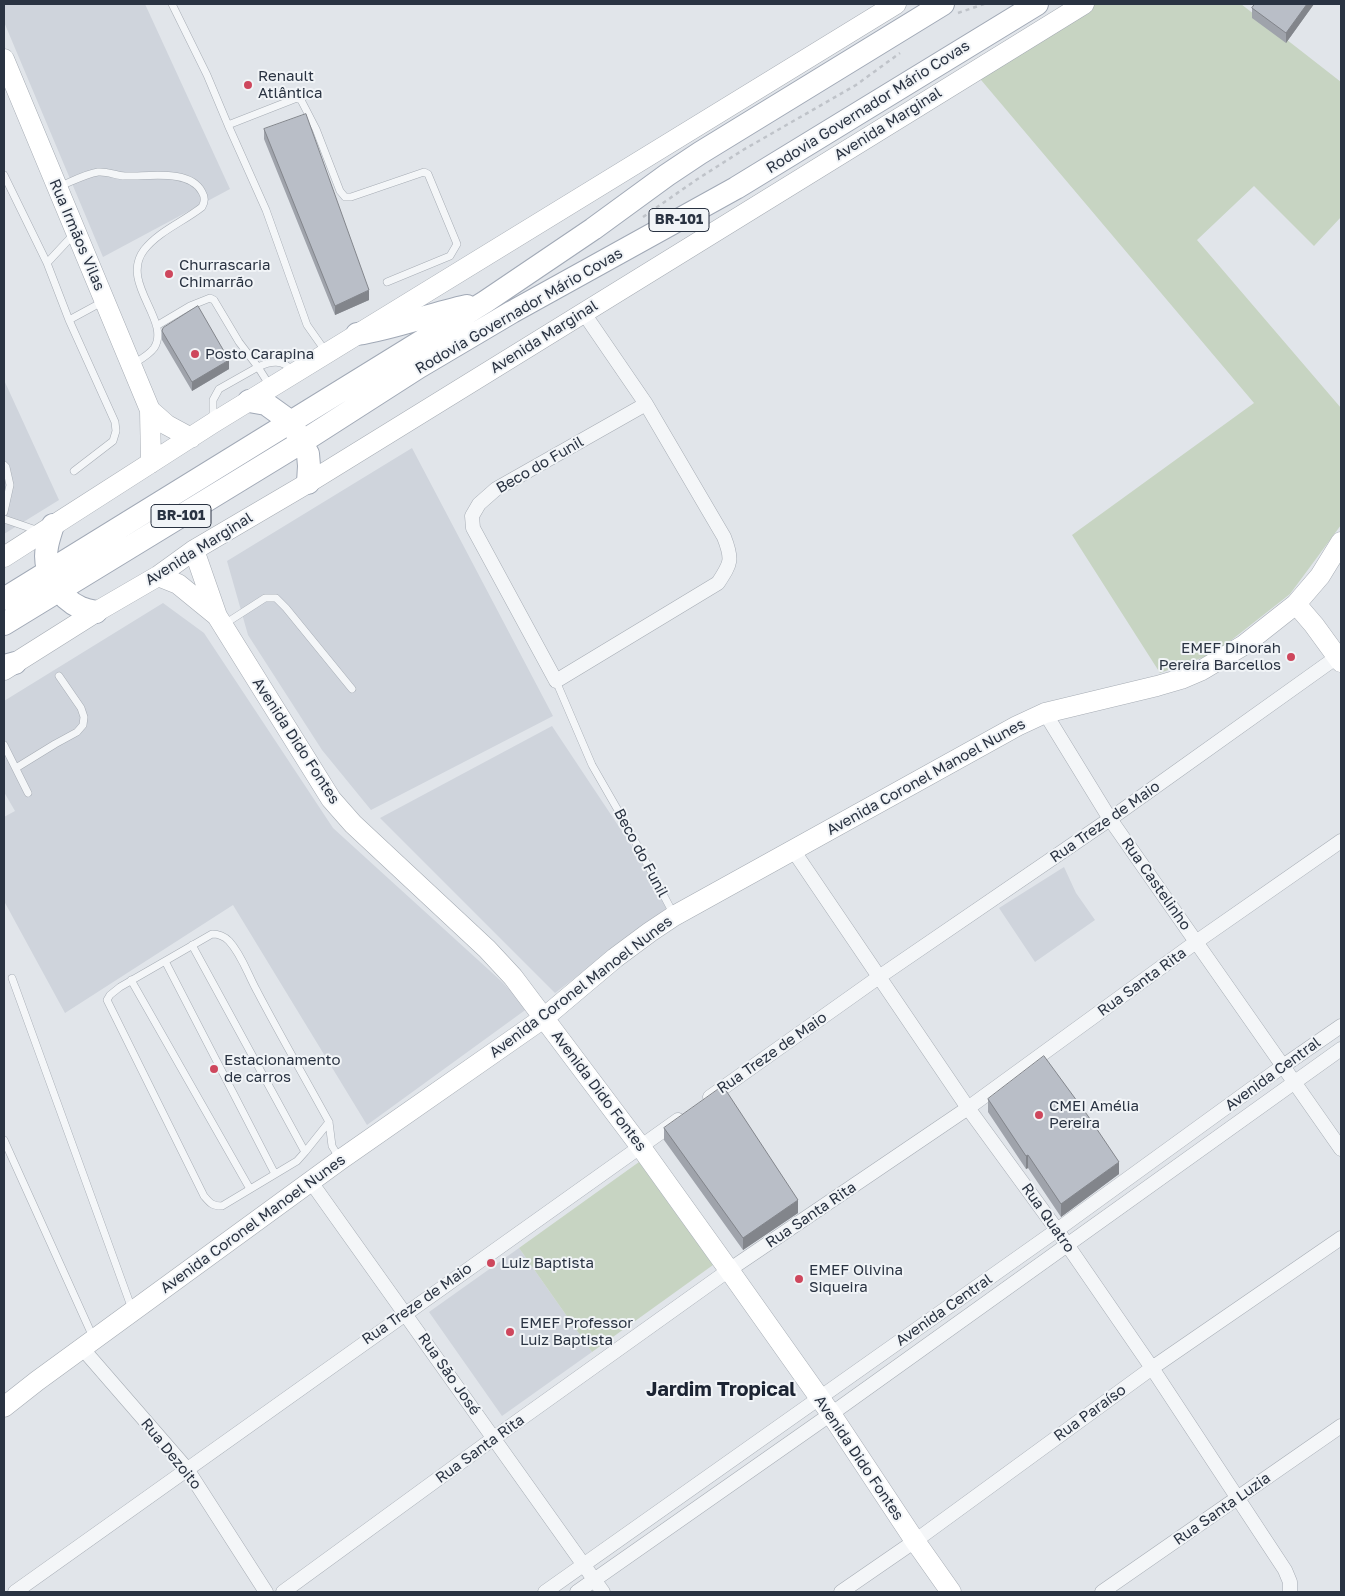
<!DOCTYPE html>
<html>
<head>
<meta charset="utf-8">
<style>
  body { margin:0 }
  #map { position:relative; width:1345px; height:1596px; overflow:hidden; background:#e1e5ea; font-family:"Golos Text",sans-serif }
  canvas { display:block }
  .frame { position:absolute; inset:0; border:5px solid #2a3342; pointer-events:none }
</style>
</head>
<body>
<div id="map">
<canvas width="1345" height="1596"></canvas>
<div class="frame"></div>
</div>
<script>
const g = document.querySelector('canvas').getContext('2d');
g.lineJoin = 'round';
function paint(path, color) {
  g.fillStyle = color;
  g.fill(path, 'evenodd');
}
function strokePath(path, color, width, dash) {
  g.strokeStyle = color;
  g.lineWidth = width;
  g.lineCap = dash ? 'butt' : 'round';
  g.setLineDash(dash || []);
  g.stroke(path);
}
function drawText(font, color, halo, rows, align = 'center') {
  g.font = font + ' "Golos Text",sans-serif';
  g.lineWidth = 4;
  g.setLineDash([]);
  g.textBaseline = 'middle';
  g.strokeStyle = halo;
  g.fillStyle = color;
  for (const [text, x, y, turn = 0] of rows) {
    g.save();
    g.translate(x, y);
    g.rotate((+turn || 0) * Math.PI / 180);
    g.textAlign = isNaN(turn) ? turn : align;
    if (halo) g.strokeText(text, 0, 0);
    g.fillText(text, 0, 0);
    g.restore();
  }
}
paint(new Path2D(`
  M4 4H145L230 189 103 257 4 22Z
  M4 380 59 500 4 534Z
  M412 448 553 716 371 810 322 750 248 635 227 561Z
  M163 603 204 633 333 828 500 980 528 1008 367 1125 233 905 65 1013 4 901V817L15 811 4 792V701Z
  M552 726 671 905 555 993 380 818Z
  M1064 867 1076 893 1095 920 1035 962 999 908Z
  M519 1248 592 1352 502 1416 429 1312Z`), '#cfd4dc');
paint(new Path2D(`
  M1092 4H1241L1341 82V217L1314 246 1254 186 1197 240 1341 408V525L1290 594 1215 653 1160 673 1072 535 1254 403 976 74Z
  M639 1162 713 1265 592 1352 519 1248Z`), '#c7d4c2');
const lane = new Path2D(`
  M172 4 207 75 228 125 266 210 307 325 326 352
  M228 125 297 98 301 100 316 129 340 191 345 197H351L424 172 428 174 457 244 450 256 387 282
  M4 175 47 263
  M58 187C71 182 85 174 98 172 108 171 116 176 125 176 146 177 190 168 202 192 205 197 205 202 202 207 183 222 159 231 144 250 119 283 172 321 154 348 149 355 141 359 133 364
  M74 234 47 263 69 320 115 422 116 431 113 441 74 471
  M69 320 104 301
  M158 325 190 306 210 298 214 300 239 342 258 367C271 361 282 359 293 371
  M213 420V400L219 389 258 367 270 386
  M4 465 6 467 10 485 4 512
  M4 519 39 531
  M223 625 265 598H276L286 608 352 689
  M556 681 592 765 627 826 673 913
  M4 745 28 793
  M16 768 55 744 77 732 83 725 84 717 81 708 59 676
  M192 945 305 1152
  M165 961 275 1174
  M12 978 132 1309
  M131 980 250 1189
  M329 1122 305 1152 297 1161 222 1206C212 1206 210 1203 204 1196L107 1000 110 995 120 987 212 934C219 934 224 936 229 941 242 955 248 975 257 991 280 1035 305 1078 329 1122L332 1146 340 1159
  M4 1140 93 1337`);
const street = new Path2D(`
  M583 312 646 404 724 537C733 560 731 563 718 583L556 681 473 528 472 516 479 504 496 489 646 404
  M1045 713 1110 819 1341 1149
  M793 850 968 1108 1057 1230 1152 1368 1285 1570 1290 1582V1592
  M710 1097 879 977 1110 819 1337 657
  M311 1182 603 1592
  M82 1348 187 1469 266 1592
  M15 1592 678 1120
  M283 1592 494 1438 729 1270 968 1108 1196 942 1341 841
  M545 1592 1057 1230 1283 1066 1341 1026
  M577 1592 831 1414 1341 1049
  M841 1592 915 1541 1152 1368 1341 1238
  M1102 1592 1341 1426`);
const secondary = new Path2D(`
  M4 59 150 410 151 463
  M150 410 167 425 191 438
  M194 550 217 616 331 799 353 824 487 949 513 977 640 1146 729 1270 831 1414 915 1541 951 1592
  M4 557 213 423 896 4
  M158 576 178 584 216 615
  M1296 604 1314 625 1341 662
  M4 670 96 612 158 576 194 550 308 483 1084 4
  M4 1407 37 1381 340 1160 545 1017 615 958 650 932 674 916 1017 726 1045 713 1157 686 1181 679 1202 670 1244 645 1296 604 1320 576 1341 542`);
const primary = new Path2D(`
  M357 334C395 328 430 314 467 306
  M249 401 266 404 291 422 308 454 309 466 308 483
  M53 525C51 532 48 540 47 547 42 571 59 598 81 608 86 610 91 611 96 612
  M4 599 485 302 593 229 667 175 700 153 943 4
  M4 624 302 442 419 367 512 312 736 188 1037 4
  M4 666 15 663`);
strokePath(lane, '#a6acb4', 8);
strokePath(street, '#a6acb4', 15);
strokePath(secondary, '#a6acb4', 21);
strokePath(primary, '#a1a9b6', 24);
strokePath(new Path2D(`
  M958 13 984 4
  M643 217 696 180 743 150 856 85 900 53`), '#bfc3c9', 2.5, [4, 4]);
strokePath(lane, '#f4f6f8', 7);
strokePath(street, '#f4f6f8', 14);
strokePath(secondary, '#fff', 20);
strokePath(primary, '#fff', 22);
paint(new Path2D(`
  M1255 4H1314L1286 43 1252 18V8Z
  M264 129 369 300 335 315 264 139Z
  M162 331 229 369 192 391 162 340Z
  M988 1099 1119 1174 1061 1217 1028 1168 1026 1169 988 1112Z
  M664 1128 798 1213 743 1250 664 1140Z`), '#9fa3ab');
paint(new Path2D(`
  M1307 4H1314L1286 43V33Z
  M369 290V300L335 315V306Z
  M229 360V369L192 391V382Z
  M1028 1155V1168L1026 1169V1156Z
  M1119 1162V1174L1061 1217V1204Z
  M798 1200V1213L743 1250V1238Z`), '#82858b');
const building = new Path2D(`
  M1255 4H1307L1286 33 1252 8Z
  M306 114 369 290 335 306 264 129Z
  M198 306 229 360 192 382 162 331 163 328Z
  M1044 1056 1088 1116 1119 1162 1061 1204 1028 1155 1026 1156 988 1099Z
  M723 1086 798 1200 743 1238 664 1128Z`);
paint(building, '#b9bec7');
strokePath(building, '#82858b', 1);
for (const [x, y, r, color] of [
  [248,85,5,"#ce475d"],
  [169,274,5,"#ce475d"],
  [195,354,5,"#ce475d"],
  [1291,657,5,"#ce475d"],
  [214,1069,5,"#ce475d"],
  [1039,1115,5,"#ce475d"],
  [491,1263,5,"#ce475d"],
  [799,1279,5,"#ce475d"],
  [510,1332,5,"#ce475d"]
]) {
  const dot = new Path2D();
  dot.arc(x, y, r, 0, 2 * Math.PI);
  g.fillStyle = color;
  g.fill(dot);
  strokePath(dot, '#f1f4f7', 2);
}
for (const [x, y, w] of [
  [679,220,60],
  [181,516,60]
]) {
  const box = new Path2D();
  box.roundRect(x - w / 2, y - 11.5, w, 23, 4);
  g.fillStyle = '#f1f4f7';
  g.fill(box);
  strokePath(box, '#2a3342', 1);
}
drawText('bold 14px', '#2a3342', null, [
  ["BR-101",679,220],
  ["BR-101",181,516]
]);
drawText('15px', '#2a3342', '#f1f4f7', [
  ["Renault",258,76],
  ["Atlântica",258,93],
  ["Churrascaria",179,265],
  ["Chimarrão",179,282],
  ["Posto Carapina",205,354],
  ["EMEF Dinorah",1281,648,"right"],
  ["Pereira Barcellos",1281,665,"right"],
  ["Estacionamento",224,1060],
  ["de carros",224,1077],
  ["CMEI Amélia",1049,1106],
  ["Pereira",1049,1123],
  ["Luiz Baptista",501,1263],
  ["EMEF Olivina",809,1270],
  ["Siqueira",809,1287],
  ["EMEF Professor",520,1323],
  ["Luiz Baptista",520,1340]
], 'left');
drawText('15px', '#2a3342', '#f1f4f7', [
  ["Rodovia Governador Mário Covas",868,107,-32],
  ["Avenida Marginal",888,124,-32],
  ["Rua Irmãos Vilas",77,235,67],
  ["Rodovia Governador Mário Covas",519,311,-30],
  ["Avenida Marginal",544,337,-32],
  ["Beco do Funil",540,465,-30],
  ["Avenida Marginal",199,549,-32],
  ["Avenida Dido Fontes",296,741,57],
  ["Avenida Coronel Manoel Nunes",926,777,-29],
  ["Rua Treze de Maio",1105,822,-35],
  ["Beco do Funil",641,853,62],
  ["Rua Castelinho",1156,884,55],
  ["Rua Santa Rita",1142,982,-36],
  ["Avenida Coronel Manoel Nunes",581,987,-37],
  ["Rua Treze de Maio",772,1053,-35],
  ["Avenida Central",1273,1074,-36],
  ["Avenida Dido Fontes",599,1091,53],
  ["Rua Santa Rita",811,1215,-34],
  ["Rua Quatro",1048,1218,55],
  ["Avenida Coronel Manoel Nunes",253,1224,-36],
  ["Rua Treze de Maio",417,1304,-35],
  ["Avenida Central",944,1310,-35],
  ["Rua São José",449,1374,55],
  ["Rua Paraíso",1090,1413,-36],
  ["Rua Santa Rita",480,1449,-36],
  ["Rua Dezoito",171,1454,51],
  ["Avenida Dido Fontes",859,1458,56],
  ["Rua Santa Luzia",1222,1509,-35]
]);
drawText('bold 20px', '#1c2433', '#f1f4f7', [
  ["Jardim Tropical",721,1390]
]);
</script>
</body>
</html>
